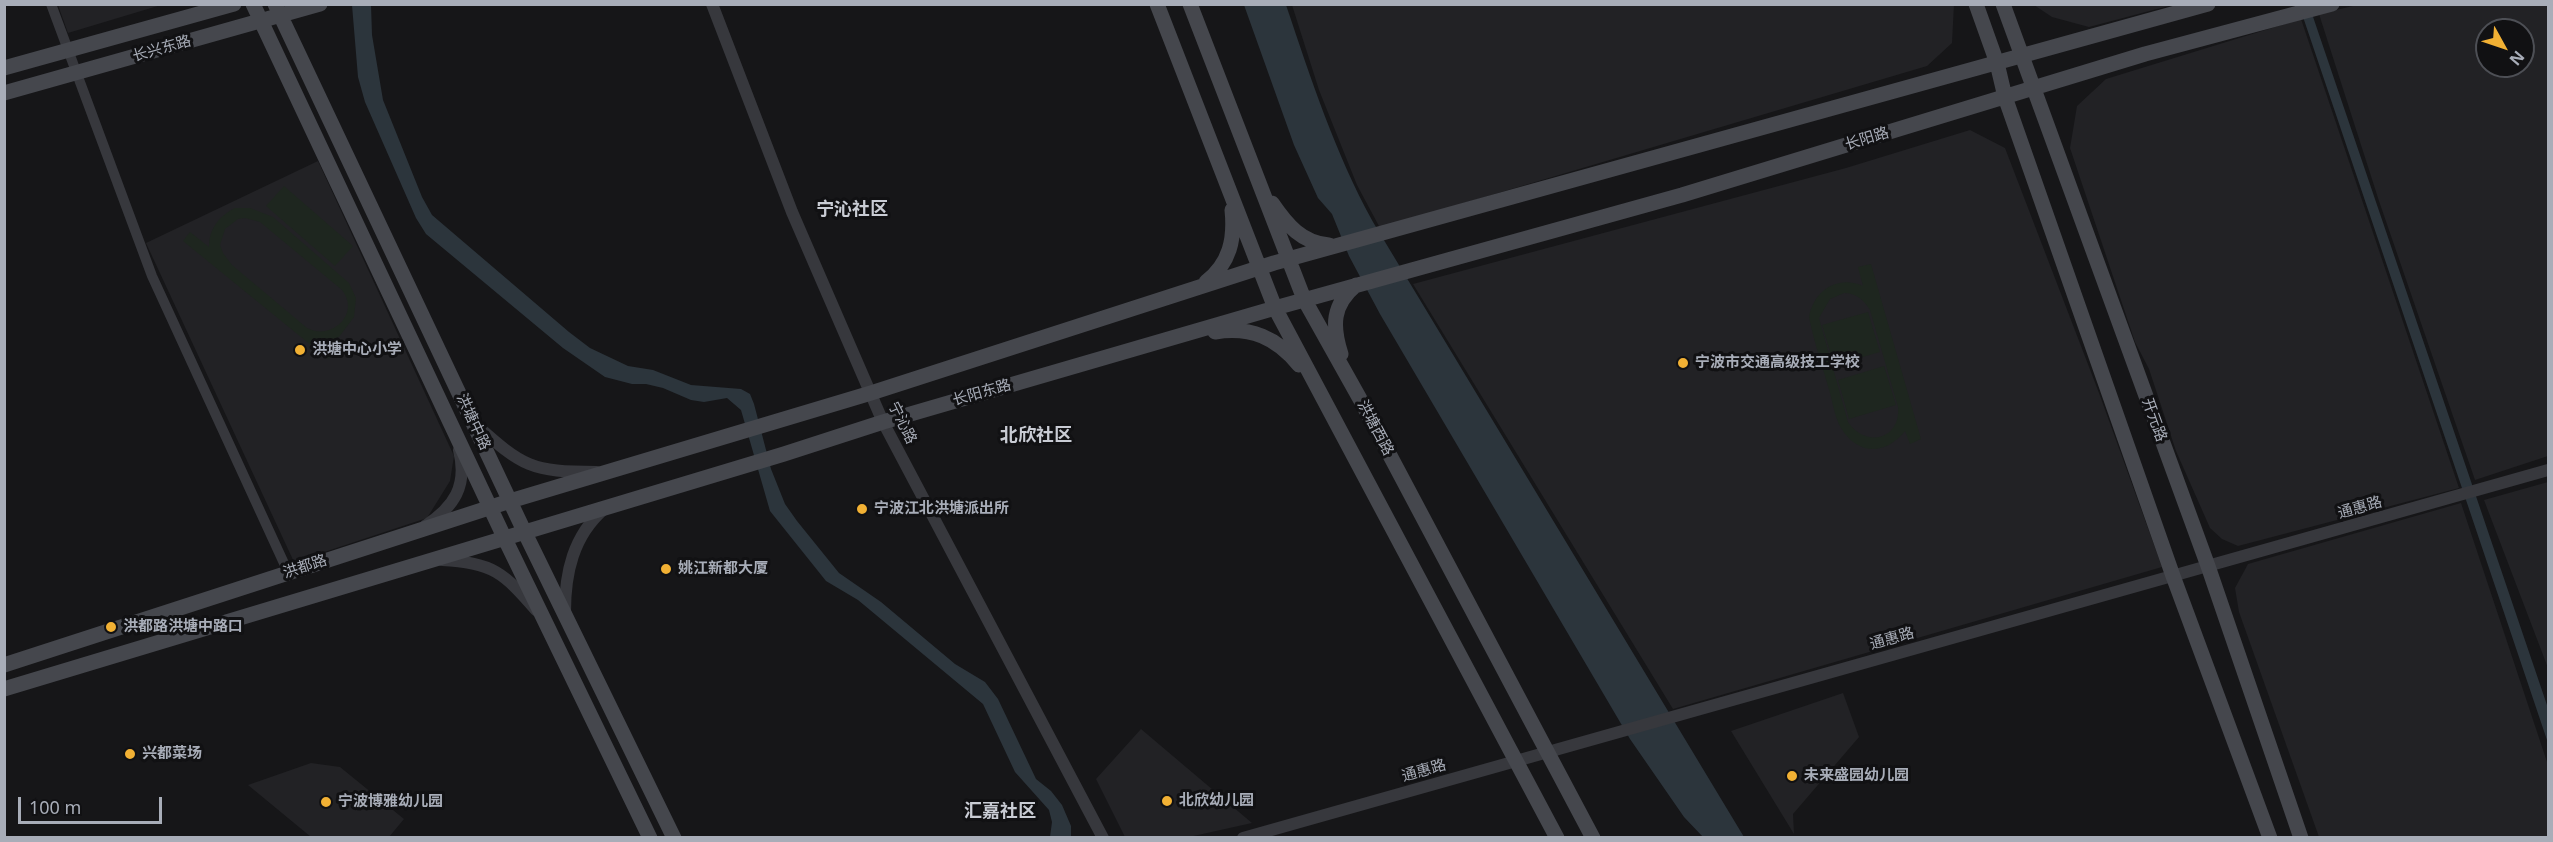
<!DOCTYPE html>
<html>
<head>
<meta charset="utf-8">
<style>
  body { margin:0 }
  #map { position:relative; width:2553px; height:842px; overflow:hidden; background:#161618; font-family:"Noto Sans",sans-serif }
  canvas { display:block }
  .frame { position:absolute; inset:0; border:6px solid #a8adb8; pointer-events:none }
  .north { position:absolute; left:2475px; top:18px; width:60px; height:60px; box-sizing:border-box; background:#111113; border:2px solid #4d4f55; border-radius:50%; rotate:130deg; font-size:16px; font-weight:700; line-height:24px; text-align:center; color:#a8adb8 }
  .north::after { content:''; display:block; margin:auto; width:21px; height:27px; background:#f2b134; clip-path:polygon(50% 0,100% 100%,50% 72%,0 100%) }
  .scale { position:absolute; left:18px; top:797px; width:144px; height:27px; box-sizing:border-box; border:3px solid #a8adb8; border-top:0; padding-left:8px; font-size:18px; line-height:21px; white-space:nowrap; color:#a8adb8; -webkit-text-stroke:4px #111113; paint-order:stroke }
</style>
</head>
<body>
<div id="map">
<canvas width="2553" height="842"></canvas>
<div class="frame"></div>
<div class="north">N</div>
<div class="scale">100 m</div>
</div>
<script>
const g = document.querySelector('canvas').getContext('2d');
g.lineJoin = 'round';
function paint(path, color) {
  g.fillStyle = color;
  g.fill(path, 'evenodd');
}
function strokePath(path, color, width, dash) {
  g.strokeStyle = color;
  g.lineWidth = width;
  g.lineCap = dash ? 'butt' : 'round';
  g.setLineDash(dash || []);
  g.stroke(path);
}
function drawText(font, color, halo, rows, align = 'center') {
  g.font = font + ' "Noto Sans","Noto Sans SC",sans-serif';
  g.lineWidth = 6;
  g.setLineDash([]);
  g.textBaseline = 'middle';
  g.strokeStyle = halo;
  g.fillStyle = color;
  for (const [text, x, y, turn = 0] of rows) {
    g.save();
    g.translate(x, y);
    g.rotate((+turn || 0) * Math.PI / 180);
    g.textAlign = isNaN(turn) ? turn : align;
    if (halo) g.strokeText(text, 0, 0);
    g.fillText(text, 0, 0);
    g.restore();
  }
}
paint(new Path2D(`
  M1954 4 1952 43 1927 66 1380 228 1357 185 1319 90 1292 5Z
  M58 5V4L161 5 68 33Z
  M2034 5H2172L2089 27 2052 17Z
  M2357 5H2548V456L2475 480 2379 201 2319 14ZM2487 30H2523V66H2487Z
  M2301 19 2459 488 2238 546 2222 539 2210 528 2176 451 2149 369 2135 342 2070 148 2077 106 2106 79Z
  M1970 130 2005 148 2099 393 2162 567 1673 709 1413 284 1846 168Z
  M318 161 454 456 450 481 427 518 294 562 146 243Z
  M2548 482V668L2484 500Z
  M2461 503 2548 765V837H2319L2239 612 2235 588 2248 564Z
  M1843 693 1859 737 1793 814 1794 834 1731 731Z
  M1141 729 1252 823 1189 837H1125L1096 779Z
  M311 763 340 767 404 819 389 837H311L248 785Z`), '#222225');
paint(new Path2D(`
  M284 186 353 246 335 266 266 206Z
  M235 208H250L273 217 349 283 356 298 354 317 339 337 325 342 336 350 328 359 183 241 190 232 209 247C209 229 219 216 235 208ZM245 218 260 222 342 290C361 314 331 341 307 328L232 265 223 253 220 245 225 229 238 219Z
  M1871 264 1921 439 1910 444 1905 431C1886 455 1858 456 1841 428 1835 418 1833 404 1830 393 1823 368 1814 342 1809 317 1814 290 1838 275 1863 286L1858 267ZM1844 293C1856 293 1864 300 1870 310L1898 407C1901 440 1865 448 1848 422L1819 318 1830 299Z
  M1868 312 1880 352 1834 365 1822 325Z
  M1884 366 1896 405 1849 419 1838 380Z`), '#1e261f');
paint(new Path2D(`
  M352 5H371L372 35 383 100 422 197 432 215 569 332 590 348 628 366 653 370 691 385 741 389 750 394 754 404 771 469 785 504 797 521 839 573 881 602 955 664 985 682 998 699 1036 779 1051 791 1062 805 1071 826V837H1050L1052 822 1049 810 1015 772 983 704 858 600 826 581 770 511 741 410 727 398 704 402 691 400 663 388 646 384H632L605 377 563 348 426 234 416 218 365 102 358 77Z
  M1244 5H1286C1311 79 1335 153 1373 222L1744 837H1703L1684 817 1630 739 1380 314 1349 256 1332 214 1318 198 1294 145Z
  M2299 5H2309L2548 708V743Z`), '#2c353c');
strokePath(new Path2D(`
  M51 4 152 276 288 572`), '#37383d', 10);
strokePath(new Path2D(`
  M712 4 792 212 883 422 1103 838
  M474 423C523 467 531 472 597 472
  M425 526C454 507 468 486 459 450
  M442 560C492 562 504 573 536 610
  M565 612C565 573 573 536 604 509
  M1243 838 2548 470`), '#37383d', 12);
strokePath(new Path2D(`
  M253 4 505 539 650 838
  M275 4 525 533 674 838
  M1157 4 1275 308 1557 838
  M1190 4 1304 299 1360 399 1593 838
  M1976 4 1997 63 2005 97 2173 576 2270 838
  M2003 4 2208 566 2301 838
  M4 68 234 4
  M4 93 320 4
  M1272 203C1287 225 1302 243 1329 245
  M1206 282C1230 263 1235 239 1232 210
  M1215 332C1251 326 1277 338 1299 365
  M1341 354C1332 326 1332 305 1356 285
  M4 665 510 501 871 393 1274 263 2208 4
  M4 689 784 454 883 422 1275 308 1682 195 2145 54 2332 4`), '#45474d', 15);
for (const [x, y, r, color] of [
  [300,350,6,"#f2b134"],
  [1683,363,6,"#f2b134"],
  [862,509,6,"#f2b134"],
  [666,569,6,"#f2b134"],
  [111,627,6,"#f2b134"],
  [130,754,6,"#f2b134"],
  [1792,776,6,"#f2b134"],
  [1167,801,6,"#f2b134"],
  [326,802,6,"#f2b134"]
]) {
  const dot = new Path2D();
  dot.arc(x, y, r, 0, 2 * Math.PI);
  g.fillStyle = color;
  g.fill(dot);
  strokePath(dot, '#111113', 2);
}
drawText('15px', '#a8adb8', '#111113', [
  ["长兴东路",162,49,-16],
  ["长阳路",1867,139,-17],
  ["长阳东路",982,393,-16],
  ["开元路",2154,420,70],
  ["洪塘中路",473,422,65],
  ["宁沁路",902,423,64],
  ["洪塘西路",1375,428,62],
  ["通惠路",2360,508,-16],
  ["洪都路",305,567,-18],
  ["通惠路",1892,639,-16],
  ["通惠路",1424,771,-16]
]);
drawText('bold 15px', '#a8adb8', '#111113', [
  ["洪塘中心小学",312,350],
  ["宁波市交通高级技工学校",1695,363],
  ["宁波江北洪塘派出所",874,509],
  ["姚江新都大厦",678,569],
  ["洪都路洪塘中路口",123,627],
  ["兴都菜场",142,754],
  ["未来盛园幼儿园",1804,776],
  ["北欣幼儿园",1179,801],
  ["宁波博雅幼儿园",338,802]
], 'left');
drawText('bold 18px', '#c9ccd4', '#111113', [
  ["宁沁社区",852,210],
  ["北欣社区",1036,436],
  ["汇嘉社区",1000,812]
]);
</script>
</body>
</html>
